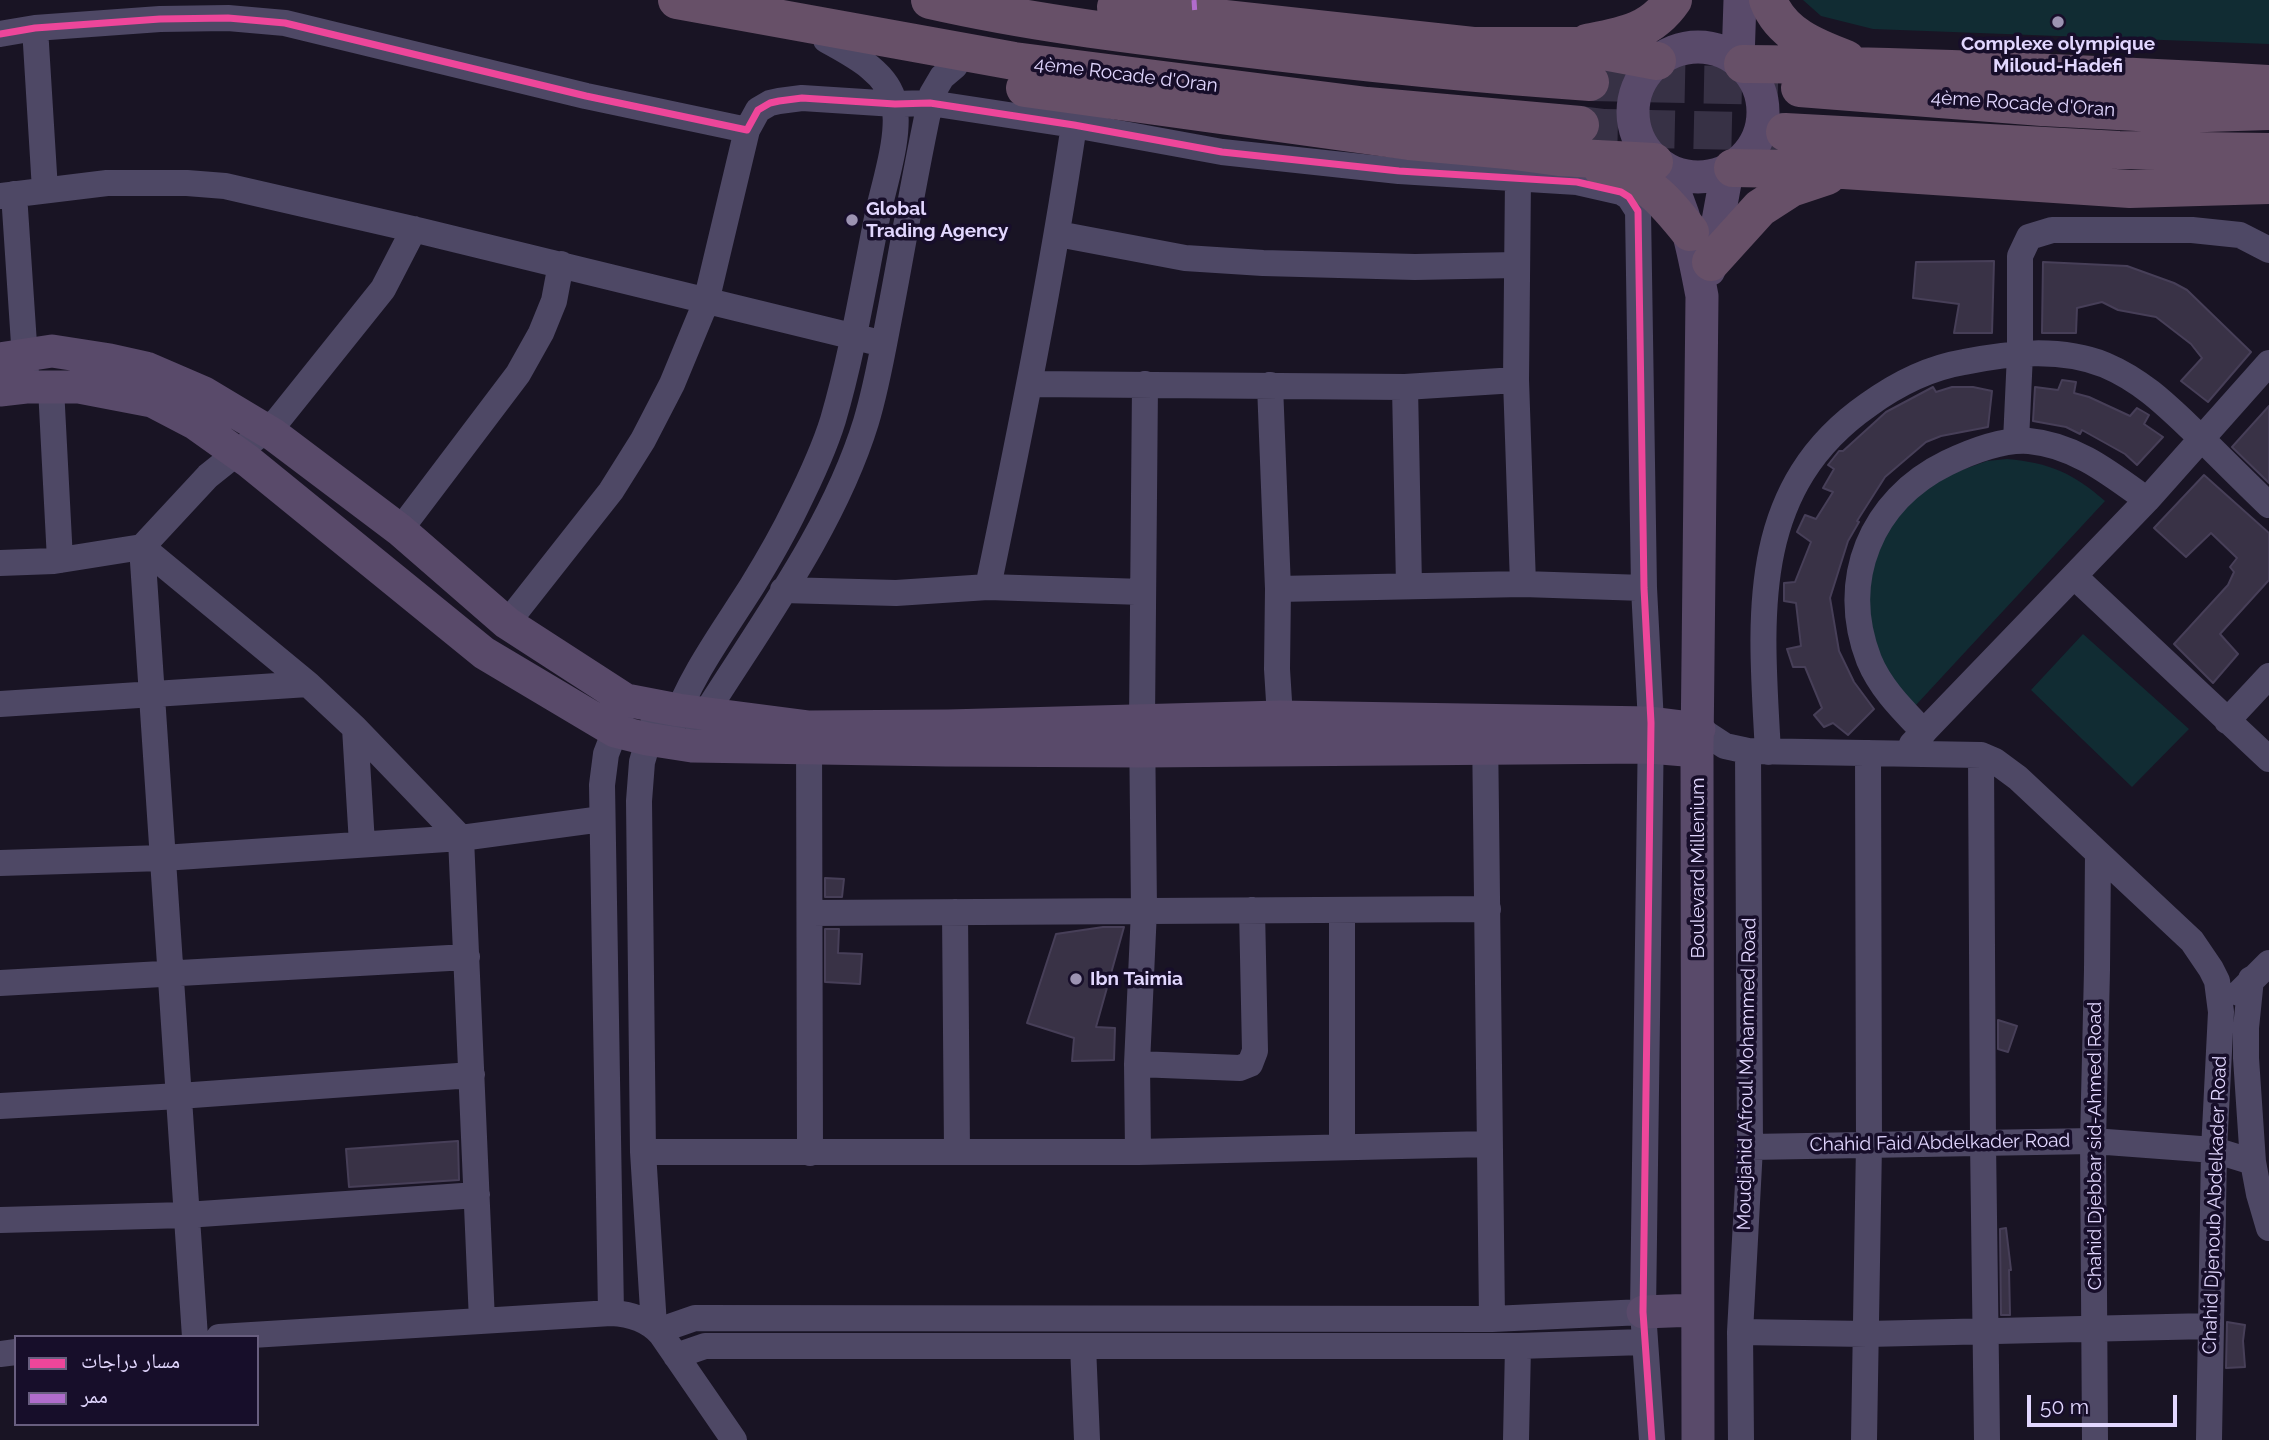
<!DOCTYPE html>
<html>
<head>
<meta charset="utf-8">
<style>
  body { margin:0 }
  #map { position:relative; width:2269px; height:1440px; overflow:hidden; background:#191424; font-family:Raleway,"Noto Naskh Arabic",sans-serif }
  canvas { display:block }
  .legend { position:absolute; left:14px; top:1335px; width:245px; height:91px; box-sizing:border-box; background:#170e2a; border:2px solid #685e7f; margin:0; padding:9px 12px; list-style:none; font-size:21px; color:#e2d7ff }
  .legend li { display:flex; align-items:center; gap:14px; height:35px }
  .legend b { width:35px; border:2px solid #685e7f }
  .scale { position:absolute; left:2027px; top:1395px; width:150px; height:32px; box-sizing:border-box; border:4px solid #e2d7ff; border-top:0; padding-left:9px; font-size:21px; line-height:24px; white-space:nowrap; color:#e2d7ff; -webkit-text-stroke:5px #170e2a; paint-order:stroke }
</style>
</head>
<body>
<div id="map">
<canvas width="2269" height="1440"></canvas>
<ul class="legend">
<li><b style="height:9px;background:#ed469a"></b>مسار دراجات</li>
<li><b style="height:9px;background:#b06ccc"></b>ممر</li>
</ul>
<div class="scale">50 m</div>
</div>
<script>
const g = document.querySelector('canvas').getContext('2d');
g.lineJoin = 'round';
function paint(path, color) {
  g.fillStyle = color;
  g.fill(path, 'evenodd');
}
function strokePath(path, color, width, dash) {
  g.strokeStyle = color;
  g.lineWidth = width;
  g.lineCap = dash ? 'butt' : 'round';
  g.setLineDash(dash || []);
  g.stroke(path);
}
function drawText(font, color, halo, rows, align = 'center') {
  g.font = font + ' Raleway,sans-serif';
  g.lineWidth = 7;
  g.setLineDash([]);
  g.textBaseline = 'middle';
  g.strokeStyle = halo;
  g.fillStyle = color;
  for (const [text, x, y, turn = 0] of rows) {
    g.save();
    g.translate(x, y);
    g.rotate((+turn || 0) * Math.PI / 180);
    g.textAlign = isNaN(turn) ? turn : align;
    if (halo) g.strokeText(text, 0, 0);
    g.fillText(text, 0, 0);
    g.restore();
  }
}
paint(new Path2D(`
  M1803 0H2269V44L1873 29 1821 16Z
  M2007 459C2050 463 2073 473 2105 501L1916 705 1889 688 1862 612 1878 535 1934 480 1987 461Z
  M2083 634 2189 729 2132 787 2031 690Z`), '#112c33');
const building = new Path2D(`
  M1994 261 1992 333H1954L1959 304 1913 298 1916 262Z
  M2043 262 2127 266 2174 283 2187 290 2251 352 2208 402 2181 381 2202 358 2191 344 2156 317 2118 310 2102 302 2077 308 2076 333H2042Z
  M2062 380 2076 382 2074 393 2089 397 2130 416 2137 408 2149 415 2144 424 2163 437 2137 465 2125 454 2082 430 2080 434 2066 427 2033 421 2035 387 2058 390Z
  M1933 387 1936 392 1952 387H1973L1992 391 1988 427 1941 436 1926 442 1885 477 1857 521 1859 522 1848 541 1830 598 1839 651 1854 682 1874 709 1848 735 1833 723 1824 727 1814 715 1822 708 1805 667H1793L1787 649 1801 646 1796 603 1784 601V583L1795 582 1811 542 1797 532 1805 515 1816 519 1833 492 1823 488 1834 469 1828 465 1839 451H1843L1886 412Z
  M2269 406V483L2232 447Z
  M2204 475 2269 533V580L2220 634 2238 654 2213 683 2174 644 2228 585 2234 572 2230 567 2237 558 2211 533 2186 557 2154 528Z
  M825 878 844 879 842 897H825Z
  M1103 927H1124L1096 1027 1115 1028 1114 1060 1072 1061 1074 1038 1027 1023 1056 934Z
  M825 929H839L838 953 862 954 860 984 825 982Z
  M1998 1020 2017 1026 2008 1052 1998 1049Z
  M458 1141 459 1180 349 1187 346 1149Z
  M2006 1228 2011 1270H2009L2010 1315H2001L2000 1229Z
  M2227 1322 2245 1325 2243 1341 2245 1367 2226 1368Z`);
paint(building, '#393246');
strokePath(building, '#473f58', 2);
strokePath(new Path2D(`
  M1590 82 1778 86
  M1580 125 1604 128 1785 132`), '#373145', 38, [38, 19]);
strokePath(new Path2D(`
  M35 28 45 190
  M0 34 35 28 160 19 228 18 285 23 586 96 747 130 758 110 770 103 779 101 802 98 895 104 930 103 1074 125 1222 152 1399 171 1577 182 1621 192 1629 197 1638 211 1644 588 1651 723 1643 1312 1652 1440
  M1518 178 1516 380 1523 584
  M14 194 26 374
  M0 196 107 183H187L225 186 421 231 884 344
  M1058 234 1185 258 1263 263 1415 267 1516 265
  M1030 384 1405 387 1516 380
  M1270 385 1278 589 1277 669 1280 717
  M1405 387 1409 586
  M51 388 60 560
  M2016 441 2020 354V256L2029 237 2052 230H2192L2240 235 2269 250
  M400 530 518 374 541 333 554 301 561 264
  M142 547 308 684 355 728 461 838 482 1321
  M142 547 195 1337
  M0 563 54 561 142 547 208 476 278 420 383 289 414 229
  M2075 577 2269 759
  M988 587C1020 433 1051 280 1074 125
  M1278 589 1523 584 1644 588
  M783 590 896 593 988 587 1143 592
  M507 623 611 491 643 440 672 384 706 302 747 130
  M0 704 308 684
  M2227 721 2269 676
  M355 728 362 844
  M672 728C690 676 723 632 752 586 768 560 783 534 796 507 810 479 824 449 833 420 853 352 864 281 878 213 885 181 901 134 894 103 888 72 851 54 826 40
  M809 728 810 1153
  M699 729 705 714C763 622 834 526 866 422 877 386 883 349 890 313 904 240 916 166 932 94L942 77 955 66
  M1485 729 1492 1319
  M1699 729 1725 746 1748 751 1981 755 1995 761 2018 778 2192 941 2211 969 2217 981 2221 1012 2214 1150 2209 1440
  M1924 732C1903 710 1881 689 1869 660 1838 580 1871 500 1947 463 1970 452 2003 439 2029 441 2075 445 2111 474 2147 500
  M1912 744 2147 500 2269 363
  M1768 752C1761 621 1746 490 1868 405 1897 384 1928 368 1964 362 2009 353 2060 347 2105 365 2145 382 2170 409 2201 438 2224 461 2246 483 2269 505
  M1981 755 1983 1142 1987 1440
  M0 863 163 858 461 838 602 819
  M1342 911V1147
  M955 912 957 1152
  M810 913 1488 909
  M2251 979 2246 1028V1058L2253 1162 2259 1194 2269 1228
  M0 983 467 957
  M2239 993 2269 963
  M1137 1064 1240 1068 1250 1064 1255 1051 1252 910
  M0 1106 179 1096 472 1075
  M1750 1147 2093 1141 2214 1150 2253 1162
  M643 1152H1138L1489 1144
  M1138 1152 1137 1064 1144 910 1142 721 1145 384
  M0 1220 186 1215 477 1195
  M611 1313 602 785 606 754 621 715
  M654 1326 643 1152 639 801 642 762 658 707
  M1740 1332 1867 1334 2210 1326
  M661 1334 672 1326 695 1318 1492 1319 1643 1312
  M219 1337 611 1313C631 1314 648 1319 661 1334L734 1440
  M1083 1346 1087 1440
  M0 1354 16 1352
  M676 1356 705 1346H1518L1644 1342
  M1516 1440 1518 1346
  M1741 1440 1740 1332 1750 1147 1748 751
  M1864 1440 1869 1144 1868 753
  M2095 1440 2093 1141 2097 970 2098 853`), '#4e4865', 26);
strokePath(new Path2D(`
  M1633 112a65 65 0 1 1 130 0a65 65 0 1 1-130 0Z
  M1738 60 1740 0
  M1663 168C1686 212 1693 248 1702 296L1697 751 1698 1440
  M1709 270 1727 172
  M0 359 52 351 110 360 146 368 204 393 274 435 400 530 507 623 626 700 678 710 809 727 948 726 1280 717 1651 723 1699 729
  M0 390 26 387H79L152 401 196 424 248 461 484 653 615 731 647 739 692 746 946 750 1142 751 1649 747 1697 751
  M1643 1312 1696 1310`), '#594a6a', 33);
strokePath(new Path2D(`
  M677 0 1014 61 1367 106 1580 125
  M930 0C1027 22 1125 34 1224 46 1346 61 1468 74 1590 82
  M1768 0C1781 34 1814 47 1846 59
  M1116 7 1473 46H1577L1657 61
  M1587 43C1623 36 1651 32 1673 0
  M1743 64C1919 66 2094 74 2269 84
  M1025 88 1409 141 1507 150 1559 157 1654 162
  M1800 88 2042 107 2175 114 2269 111
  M1785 132 2119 150 2269 152
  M1602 168C1648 180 1661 196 1690 232
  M1733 168 1844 170 2130 189 2269 185
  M1711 262 1760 208 1791 188 1827 176`), '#675068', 38);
strokePath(new Path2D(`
  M1194 0 1195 15`), '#b06ccc', 5, [10, 5]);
strokePath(new Path2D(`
  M0 34 35 28 160 19 228 18 285 23 586 96 747 130 758 110 770 103 779 101 802 98 895 104 930 103 1074 125 1222 152 1399 171 1577 182 1621 192 1629 197 1638 211 1644 588 1651 723 1643 1312 1652 1440`), '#ed469a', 7);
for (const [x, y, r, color] of [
  [2058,22,7,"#9c93b2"],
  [852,220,7,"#9c93b2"],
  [1076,979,7,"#9c93b2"]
]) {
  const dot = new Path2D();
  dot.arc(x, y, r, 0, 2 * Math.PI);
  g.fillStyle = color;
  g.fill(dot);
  strokePath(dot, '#170e2a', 2.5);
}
drawText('bold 19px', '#e2d7ff', '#170e2a', [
  ["Complexe olympique",2058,44,"center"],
  ["Miloud-Hadefi",2058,66,"center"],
  ["Global",866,209],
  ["Trading Agency",866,231],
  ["Ibn Taimia",1090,979]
], 'left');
drawText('19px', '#e2d7ff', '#170e2a', [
  ["4ème Rocade d'Oran",1126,75,7],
  ["4ème Rocade d'Oran",2023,104,4],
  ["Boulevard Millenium",1698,868,-90],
  ["Moudjahid Afroul Mohammed Road",1747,1074,-89],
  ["Chahid Faid Abdelkader Road",1940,1143,-1],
  ["Chahid Djebbar sid-Ahmed Road",2095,1146,-90],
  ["Chahid Djenoub Abdelkader Road",2215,1205,-88]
]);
</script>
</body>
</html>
